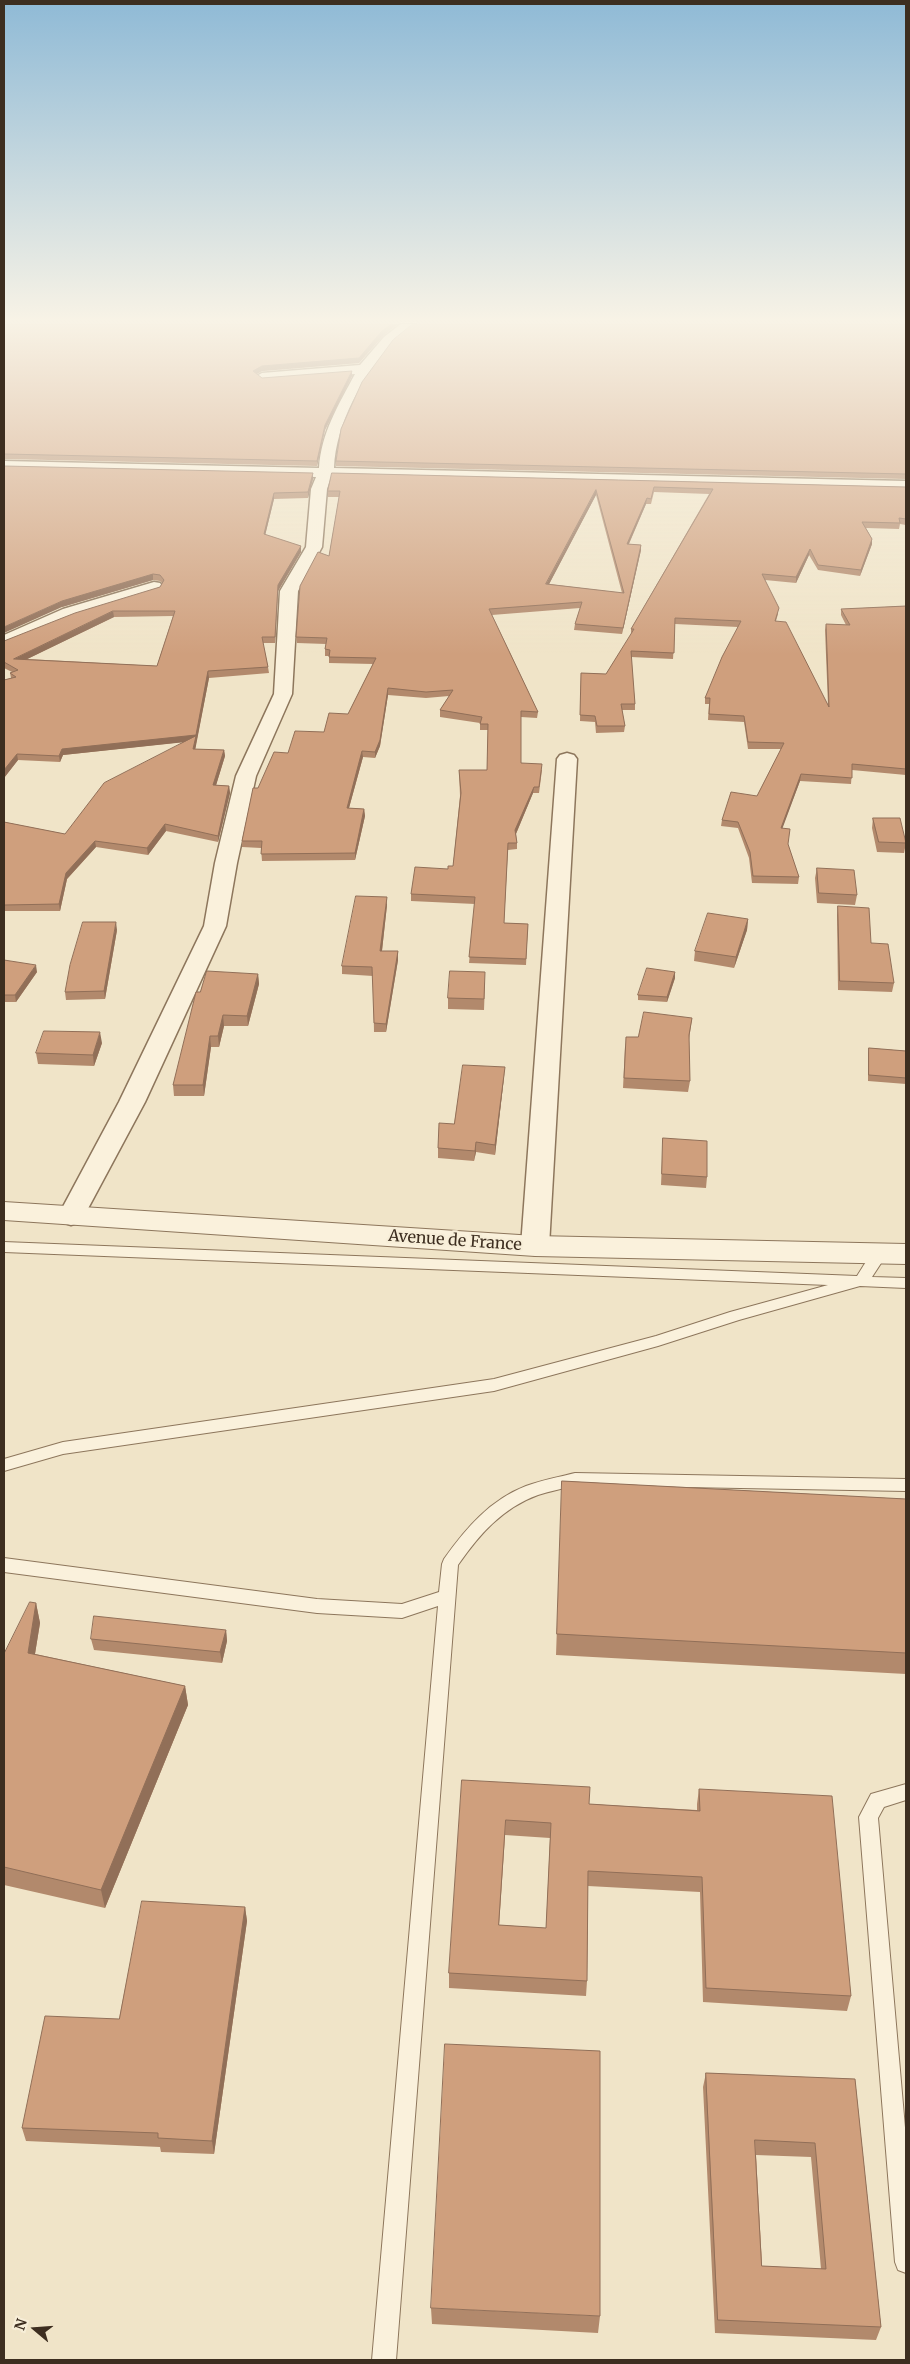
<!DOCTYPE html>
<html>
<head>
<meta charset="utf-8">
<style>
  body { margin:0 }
  #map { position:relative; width:910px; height:2364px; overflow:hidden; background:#f0e4c8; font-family:Merriweather,serif }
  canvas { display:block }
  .frame { position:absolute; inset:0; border:5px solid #3d2e20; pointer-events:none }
  .north { position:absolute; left:10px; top:2304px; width:50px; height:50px; -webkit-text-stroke:4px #f7eed8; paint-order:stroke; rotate:288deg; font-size:14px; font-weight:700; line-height:20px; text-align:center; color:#3d2e20 }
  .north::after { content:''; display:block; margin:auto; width:18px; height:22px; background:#3d2e20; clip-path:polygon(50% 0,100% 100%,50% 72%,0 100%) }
</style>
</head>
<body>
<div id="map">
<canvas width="910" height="2364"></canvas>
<div class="frame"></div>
<div class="north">N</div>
</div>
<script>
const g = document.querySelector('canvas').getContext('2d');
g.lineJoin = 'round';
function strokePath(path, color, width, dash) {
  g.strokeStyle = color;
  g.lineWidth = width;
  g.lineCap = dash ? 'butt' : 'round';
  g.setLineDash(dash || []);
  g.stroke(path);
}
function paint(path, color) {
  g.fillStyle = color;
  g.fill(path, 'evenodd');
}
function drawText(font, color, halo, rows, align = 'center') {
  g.font = font + ' Merriweather,serif';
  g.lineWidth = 4.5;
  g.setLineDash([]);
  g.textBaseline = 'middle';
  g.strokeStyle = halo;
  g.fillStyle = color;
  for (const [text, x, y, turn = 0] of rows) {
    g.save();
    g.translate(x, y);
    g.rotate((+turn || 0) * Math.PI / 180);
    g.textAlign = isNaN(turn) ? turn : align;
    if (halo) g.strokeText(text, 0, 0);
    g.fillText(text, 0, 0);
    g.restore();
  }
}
const service = new Path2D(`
  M4 1242 857 1276C864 1266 872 1247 885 1251L887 1254 872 1277 906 1278V1288L860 1286 739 1320 658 1346 494 1391 63 1454 4 1471V1459L63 1442 494 1379 656 1336 730 1312 828 1285 4 1252Z
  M575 1473 906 1479V1491L575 1485C563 1489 550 1491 538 1495 502 1508 479 1535 458 1565L396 2360H372L438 1606 402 1618 317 1613 4 1572V1558L317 1599 402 1604 439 1592 442 1564 444 1559C466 1528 490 1500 526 1486 542 1480 559 1477 575 1473Z
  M906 1784V1800L884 1807 878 1818 906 2139V2273L898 2270 895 2262 859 1817 871 1794Z`);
const minor = new Path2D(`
  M401 324H416C409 332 399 337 392 344 362 377 336 423 334 468L906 481V491L331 477 327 489 322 547 298 591 292 694 256 776 237 863 226 926 145 1102 84 1216 80 1222 71 1225 62 1222 58 1216 119 1102 204 926 215 863 236 776 274 694 280 591 306 547 311 489 316 477 4 470V461L319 468C321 433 339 404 355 374L262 381 255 377 262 373 360 365 384 337Z
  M154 582 160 583 163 587 160 591 75 617 4 647V635L63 609Z
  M567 753 574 755 577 759 549 1246 545 1253 535 1255 525 1253 521 1246 557 759 560 755Z`);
const tertiary = new Path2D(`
  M4 1202 535 1236 906 1244V1264L535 1256 4 1220Z`);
strokePath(service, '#8d765c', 2);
strokePath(minor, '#8d765c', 3);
strokePath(tertiary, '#8d765c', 2);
paint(service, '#faf1dc');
paint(minor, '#faf1dc');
paint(tertiary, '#faf1dc');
paint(new Path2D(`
  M4 324 383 336 359 363 262 371 257 374 262 378 352 376 325 430 317 466 4 459Z
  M906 324V480V479L336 466V461Z
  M4 466 313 479 308 498 274 499 265 535 301 546V552L278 591 275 643H263L268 667 269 673 209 678 195 749 224 750 225 756 216 785 229 786 230 793 218 842 166 831 148 855 96 847 67 879 60 911H4V912V822L65 834 183 742 63 755 60 762 18 760 4 778V680L11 678 10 673 12 672 4 668V641L160 587 162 583 160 581 153 580 62 607ZM173 616 157 666 27 659 114 617Z
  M332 473 906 487V525L900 524 899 529 866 528 872 539V544L860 576 818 570 809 555 796 583 765 580 778 614 776 621 828 705 825 630 826 624 846 625 841 615V609L906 606V775L852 770 851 784 800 781 782 828 799 877 798 884 752 883 749 858 738 828 721 826 722 820 757 796 781 749H748L744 722 708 720 709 704H705V698L738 627 675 624 673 659 631 657 635 704V710H622L625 726 624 732 596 733 595 722 580 721 581 673 606 674 631 635V629L709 494 654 492 651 504H646L629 544 641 545V550L622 634 574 630 575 624 580 608 492 615 538 712 537 718 521 717V763L542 770 539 793H533L516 834 517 843V849L508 850 504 923 528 924 526 965 469 963 475 904 411 901V894L453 866 460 796 459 770H487L488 730H480V723L440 717V710L449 696 426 698 388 695 380 746 375 758 363 757 349 808 364 809 365 816 355 860 262 861 261 848 242 847V841L258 788 288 753 324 732 348 714 373 664 329 663V656H325V649L326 644 297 643 296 637 329 556 339 497H328V491ZM596 495 622 593 549 584Z
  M873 818 906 843 904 853 877 852 872 828Z
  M817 868 857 895 855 905 817 903 815 878Z
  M387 905 382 951H398V960L386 1032H374L373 976 342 974V966Z
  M838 906 871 943 894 983 892 992 838 990 837 915Z
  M748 919 747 930 734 968 694 961 695 951Z
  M117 930 105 999 66 1000 65 992Z
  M4 960 37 972 16 1002H4Z
  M675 972V978L667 1002 638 1000V995Z
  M258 974 259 984 248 1026H224L219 1047H211L204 1096H174L173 1085 200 992Z
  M485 983 484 1010 448 1009V998Z
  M692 1018 689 1040 690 1081 688 1092 623 1088 625 1047 638 1037Z
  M102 1043 94 1066 38 1064 36 1053Z
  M869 1048 906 1051V1084L868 1081V1053Z
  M504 1077 495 1155 476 1152 474 1161 438 1158V1148L454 1124Z
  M663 1138 707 1177 706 1188 661 1185Z
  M562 1481 906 1499V1674L556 1655Z
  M36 1603 40 1623 35 1654 185 1686 188 1705 105 1908 4 1885V1654Z
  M226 1630 227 1641 222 1663 94 1650 91 1639Z
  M462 1780 589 1804 697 1810V1804L699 1789 851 1996 847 2011 703 2002 700 1892 588 1886 587 1981 586 1996 449 1988V1973ZM505 1835 550 1838 546 1928 499 1925Z
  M245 1907 247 1921 214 2154 161 2152 160 2147 26 2141 22 2128 119 2019Z
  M706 2073 855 2079 881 2327 876 2340 715 2333 703 2087ZM756 2155 811 2157 821 2269 762 2266Z
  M431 2308 600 2316 598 2333 432 2324Z`), '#b2896c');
paint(new Path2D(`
  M392 324H398L383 336 359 363 262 371 253 376V371L262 366 382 331Z
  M352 371V376L325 430 317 466V461L325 425Z
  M313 473V479L308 498V492Z
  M596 490V495L546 590V584Z
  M274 493V499L264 540V534Z
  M647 498 646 504 626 550 627 544Z
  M872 539V544L860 576 861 570Z
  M641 545V550L622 634 623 628Z
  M301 546V552L278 591 275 643V637L278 585Z
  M810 549 809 555 796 583V577Z
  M153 574V580L62 607 4 633V627L62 601Z
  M113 611 114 617 15 665 14 659Z
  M208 671 209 678 194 756 193 749 195 741 63 755 60 762 59 756 62 749Z
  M388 688V695L380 746 375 758V752Z
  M224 750 225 756 214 792 213 785Z
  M362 751 363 757 347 815V808Z
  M17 754 18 760 4 778V770Z
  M801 774 800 781 780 835 781 828Z
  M229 786 230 793 218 842V836Z
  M534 787 533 793 515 836V830Z
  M364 809 365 816 355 860V853Z
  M165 824 166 831 148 855 147 848Z
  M95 841 96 847 67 879 60 911 59 904 66 873Z
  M387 897V905L381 959 380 951Z
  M748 919 747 930 734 968 736 957Z
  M116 922 117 930 105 999 104 991Z
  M398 951V960L386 1032V1024Z
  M36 965 37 972 16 1002 15 995Z
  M675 972V978L667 1002V997Z
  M258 974 259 984 248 1026 247 1016Z
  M223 1015 224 1026 219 1047 218 1036Z
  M100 1032 102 1043 94 1066 93 1055Z
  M210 1036 211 1047 204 1096 203 1085Z
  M505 1067 504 1077 495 1155V1145Z
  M476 1142V1152L474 1161 475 1151Z
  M36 1603 40 1623 32 1672 28 1653Z
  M226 1630 227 1641 222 1663 220 1652Z
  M185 1686 188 1705 105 1908 101 1890Z
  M245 1907 247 1921 214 2154 212 2141Z`), '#916f58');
const building = new Path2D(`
  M4 324H392L382 331 359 358 262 366 253 371 262 378 352 371 325 425 317 461 4 454Z
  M413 324H906V474L336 461 341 429 362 382 393 340Z
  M4 466 313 473 308 492 274 493 264 534 301 546 278 585 275 637H262L268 667 208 671 196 735 62 749 59 756 17 754 4 770V680L16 677 10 673 18 670 4 662V641L75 613 160 587 164 580 160 575 153 574 62 601 4 627ZM113 611H175L157 666 14 659Z
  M332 473 906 487V519L899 518 900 523 862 522 872 539 861 570 818 565 810 549 796 577 762 574 779 608 775 621 786 622 829 707 826 624 850 625 841 609 906 606V769L852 764V778L801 774 781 828 790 829 788 844 799 877 753 876 750 852 738 822 722 820 731 792 757 796 784 743 748 742 744 716 709 714 710 698H705L722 657 741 621 675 618 674 653 631 651 635 704H621L625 726H597L595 716 580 715 581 673 606 674 634 629H631L713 489 654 487 651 499 647 498 627 544 641 545 623 628 575 624 582 602 489 609 538 712 521 711V763L542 764 539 787H534L515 830 517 843H508L504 923 528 924 526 959 469 957 475 897 411 894 415 867 448 869V866H453L461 793 459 770H487L488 724H480L482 717 440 710 453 690 426 692 388 688 380 740 375 752 362 751 347 808 364 809 355 853 261 854 262 841H242L253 788H258L274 752 288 753 295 731 324 732 329 713 348 714 376 658 329 657 330 650 325 649 327 638 296 637 300 586 318 552 329 556 340 491H328ZM596 490 624 593 546 584Z
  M196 736 193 749 224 750 213 785 229 786 218 836 165 824 147 848 95 841 66 873 59 904 4 905V822L65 834 104 783Z
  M873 818H900L906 843 879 842Z
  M817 868 854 870 857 895 819 893Z
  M356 896 387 897 380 951H398L386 1024 374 1023 372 967 342 966Z
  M838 906 869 908 871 943 888 944 894 983 840 981Z
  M708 913 748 919 736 957 695 951Z
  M83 922H116L104 991 65 992 70 965Z
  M4 960 36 965 15 995H4Z
  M647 968 675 972 667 997 638 995Z
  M207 971 258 974 247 1016 223 1015 218 1036H210L203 1085H173L196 992H200Z
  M450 971 485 972 484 999 448 998Z
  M644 1012 692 1018 689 1035 690 1081 624 1078 626 1037H638Z
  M44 1031 100 1032 93 1055 36 1053Z
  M869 1048 906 1051V1078L869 1075Z
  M463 1065 505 1067 495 1145 476 1142 475 1151 438 1148 439 1123 454 1124Z
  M663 1138 707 1141V1177L662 1174Z
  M562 1481 906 1499V1653L557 1634Z
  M30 1602 36 1603 28 1653 185 1686 101 1890 4 1867V1654Z
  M94 1616 226 1630 220 1652 91 1639Z
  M462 1780 590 1787 589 1804 700 1811 699 1789 832 1796 851 1996 706 1988 702 1877 588 1871 587 1981 449 1973ZM506 1820 551 1823 546 1928 499 1925Z
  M142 1901 245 1907 212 2141 158 2138V2133L22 2128 45 2016 119 2019Z
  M445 2044 600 2051V2316L431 2308Z
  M706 2073 855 2079 881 2327 718 2320ZM755 2140 815 2143 826 2269 762 2266Z`);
paint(building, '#cf9f7d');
strokePath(building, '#916f58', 1);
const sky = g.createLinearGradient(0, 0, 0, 655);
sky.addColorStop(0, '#8fbad6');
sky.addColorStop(0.49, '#f8f3e6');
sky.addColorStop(1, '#f8f3e600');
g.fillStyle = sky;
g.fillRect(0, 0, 910, 655);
drawText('16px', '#3d2e20', '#f7eed8', [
  ["Avenue de France",455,1241,4]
]);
</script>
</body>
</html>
